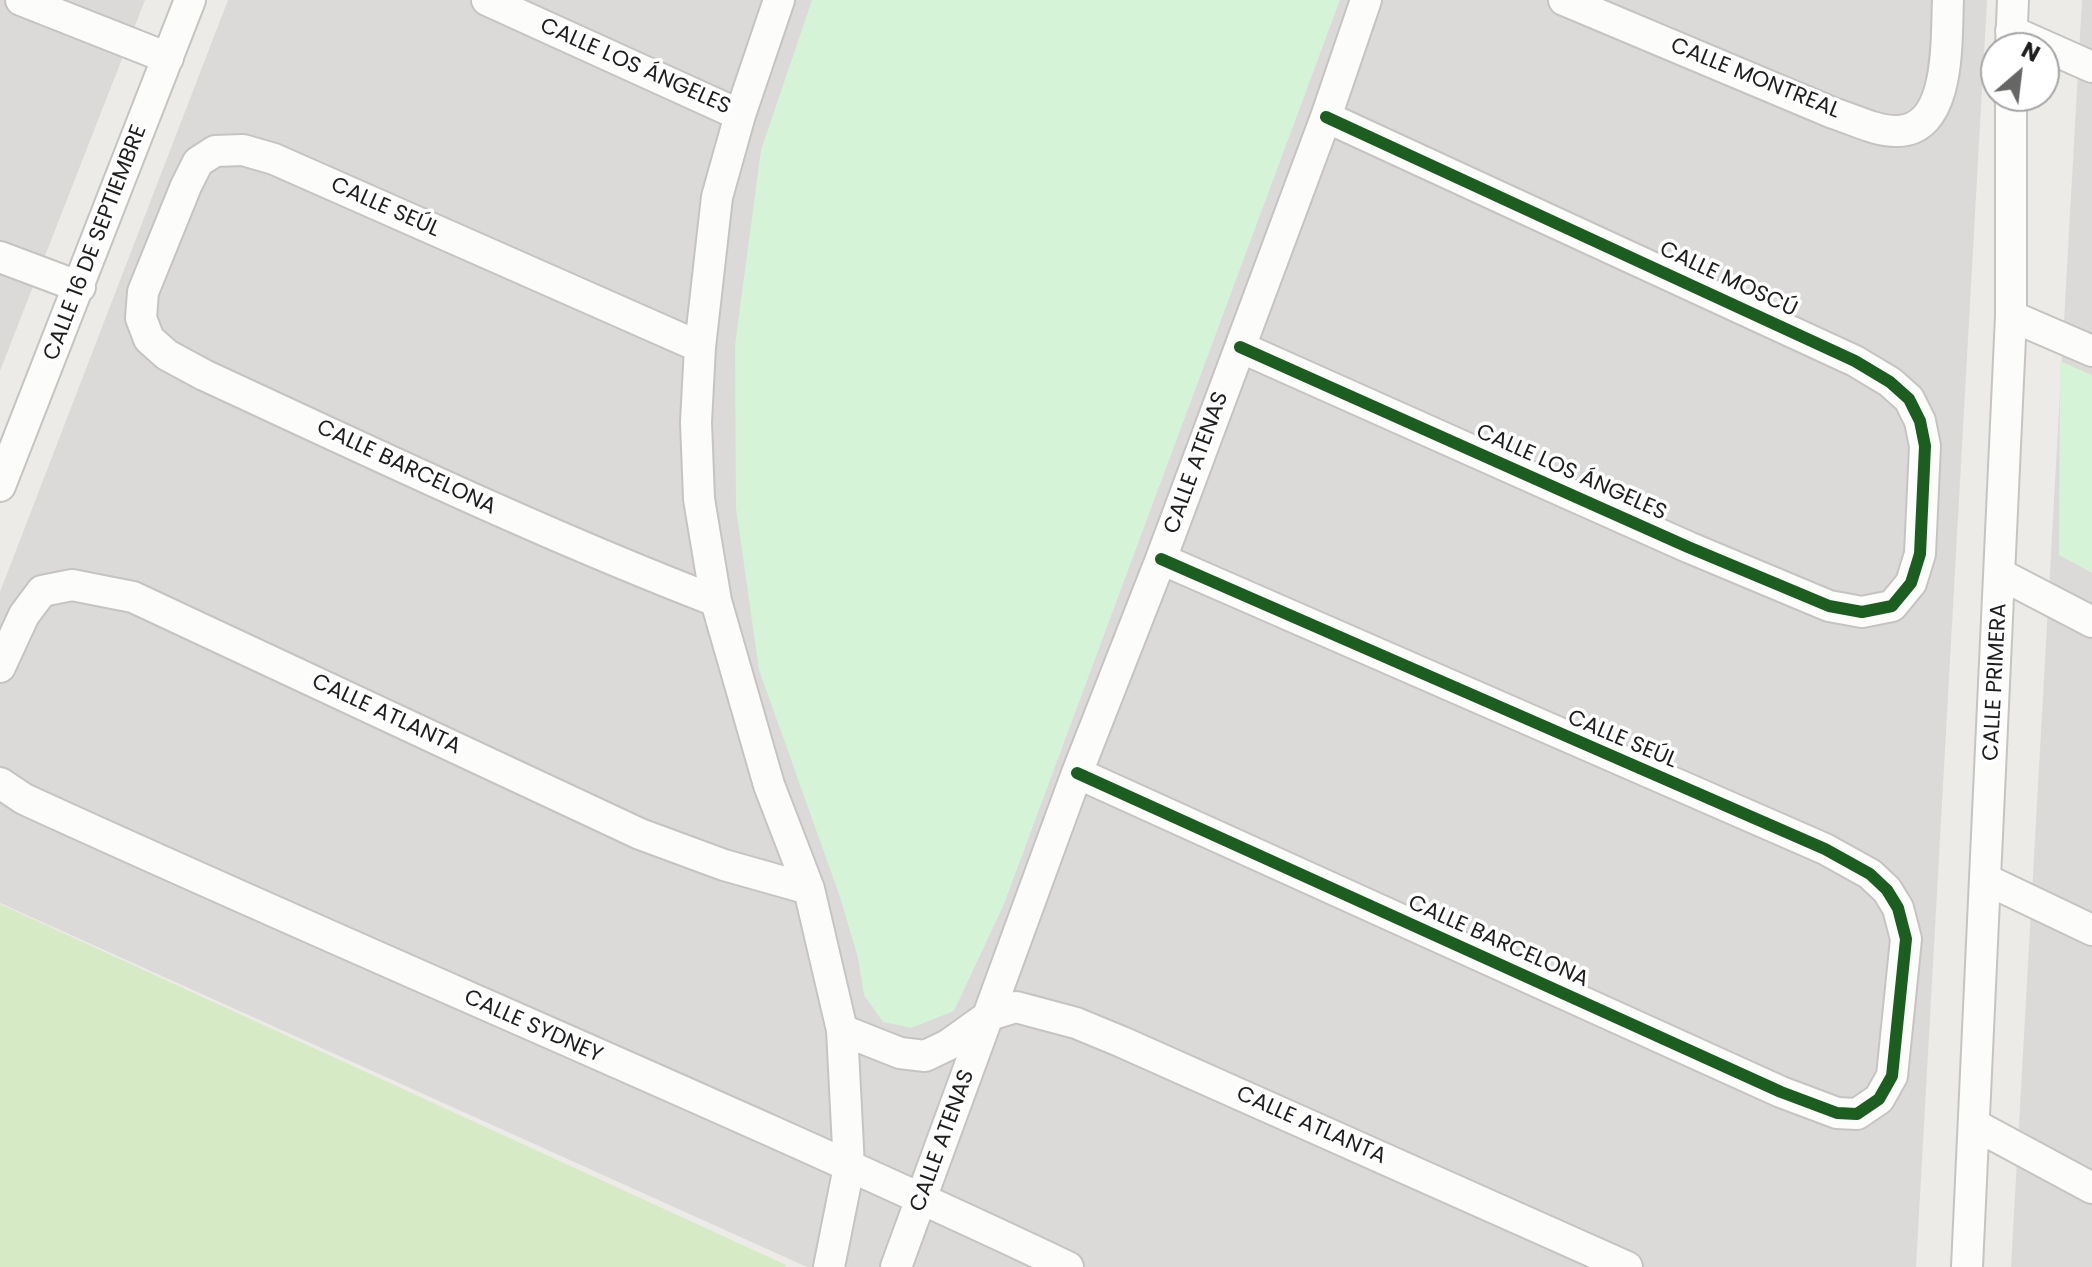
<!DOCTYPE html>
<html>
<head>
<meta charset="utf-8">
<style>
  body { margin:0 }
  #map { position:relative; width:2092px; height:1267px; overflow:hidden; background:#ecebe7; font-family:Poppins,sans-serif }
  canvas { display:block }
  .north { position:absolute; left:1980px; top:32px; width:80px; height:80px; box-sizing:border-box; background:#fff; border:2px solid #a5a5a5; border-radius:50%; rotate:28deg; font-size:22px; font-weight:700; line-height:32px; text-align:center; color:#1e1e1e }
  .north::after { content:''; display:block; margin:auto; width:28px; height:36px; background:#666664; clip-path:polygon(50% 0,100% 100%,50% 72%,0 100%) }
</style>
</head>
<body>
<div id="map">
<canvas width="2092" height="1267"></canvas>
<div class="north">N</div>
</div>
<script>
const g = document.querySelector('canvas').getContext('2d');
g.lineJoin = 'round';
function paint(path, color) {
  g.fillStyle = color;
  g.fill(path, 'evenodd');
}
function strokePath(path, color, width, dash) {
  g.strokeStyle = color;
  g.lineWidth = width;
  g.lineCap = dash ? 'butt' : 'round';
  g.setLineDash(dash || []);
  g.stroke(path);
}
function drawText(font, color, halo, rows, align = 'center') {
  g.font = font + ' Poppins,sans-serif';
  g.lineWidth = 7;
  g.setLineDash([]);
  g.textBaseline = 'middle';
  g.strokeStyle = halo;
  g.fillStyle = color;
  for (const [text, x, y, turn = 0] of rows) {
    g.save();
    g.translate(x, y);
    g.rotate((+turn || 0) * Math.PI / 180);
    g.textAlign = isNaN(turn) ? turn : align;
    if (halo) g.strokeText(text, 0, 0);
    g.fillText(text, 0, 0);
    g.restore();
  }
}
paint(new Path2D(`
  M0 0H145L0 371Z
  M228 0H1987L1916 1267H807L0 903V592Z
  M2082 0H2092V1267H2011Z`), '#dbdad8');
paint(new Path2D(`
  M0 904 786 1265 785 1267H0Z`), '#d6eac5');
paint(new Path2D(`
  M812 0H1340L1004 904 954 1011 911 1028 883 1022 864 995 858 958 840 897 759 670 736 508 735 345 761 150Z
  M2060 361 2092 375V573L2059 555Z`), '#d4f3d7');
const street = new Path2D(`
  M21 0 168 58
  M487 0 740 115
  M779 0 740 115 717 197 700 347 696 422 699 499 716 601 769 785 809 889 842 1030 849 1167 829 1267
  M1564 0 1833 113C1853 119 1877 132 1898 131 1952 130 1946 37 1948 0
  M2011 31 2092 67
  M2011 48 2013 0
  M0 257 80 287
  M2011 316 2092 351
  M700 347 274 159 243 150 215 151 198 162 186 186 143 292 141 318 149 339 167 355 204 375C373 453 542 534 716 601
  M1240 347 1688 547 1829 606 1862 612 1892 606 1911 583 1920 554 1925 446 1920 421 1909 399 1890 382 1855 361 1326 117
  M0 486 190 0
  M2000 574 2092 622
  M0 667 24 615 42 591 72 585 133 597 640 834 724 865 809 889
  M1077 773 1781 1092 1837 1113 1857 1114 1879 1099 1892 1076 1906 939 1898 908 1887 890 1870 874 1825 849 1161 559
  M0 783 24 799C371 958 723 1104 1068 1267
  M1987 880 2092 930
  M842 1030 900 1053 925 1056 948 1045 990 1015 1016 1007 1076 1023 1122 1042 1627 1267
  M1975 1125 2092 1188
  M896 1267 1077 773 1161 559 1326 117 1366 0
  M1967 1267 2011 316V96`);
strokePath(street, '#c5c4c3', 34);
strokePath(street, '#fcfcfb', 30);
strokePath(new Path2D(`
  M1240 347 1688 547 1829 606 1862 612 1892 606 1911 583 1920 554 1925 446 1920 421 1909 399 1890 382 1855 361 1326 117
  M1077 773 1781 1092 1837 1113 1857 1114 1879 1099 1892 1076 1906 939 1898 908 1887 890 1870 874 1825 849 1161 559`), '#1b5e20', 12);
drawText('22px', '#1e1e1e', '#fff', [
  ["CALLE LOS ÁNGELES",635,67,24],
  ["CALLE MONTREAL",1755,79,22],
  ["CALLE SEÚL",385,208,24],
  ["CALLE 16 DE SEPTIEMBRE",96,243,-69],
  ["CALLE MOSCÚ",1728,280,25],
  ["CALLE ATENAS",1197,463,-70],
  ["CALLE BARCELONA",406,468,25],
  ["CALLE LOS ÁNGELES",1571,473,24],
  ["CALLE PRIMERA",1996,682,-87],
  ["CALLE ATLANTA",386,715,25],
  ["CALLE SEÚL",1622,740,23],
  ["CALLE BARCELONA",1498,942,24],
  ["CALLE SYDNEY",533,1027,24],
  ["CALLE ATLANTA",1311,1126,24],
  ["CALLE ATENAS",943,1141,-70]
]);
</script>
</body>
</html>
